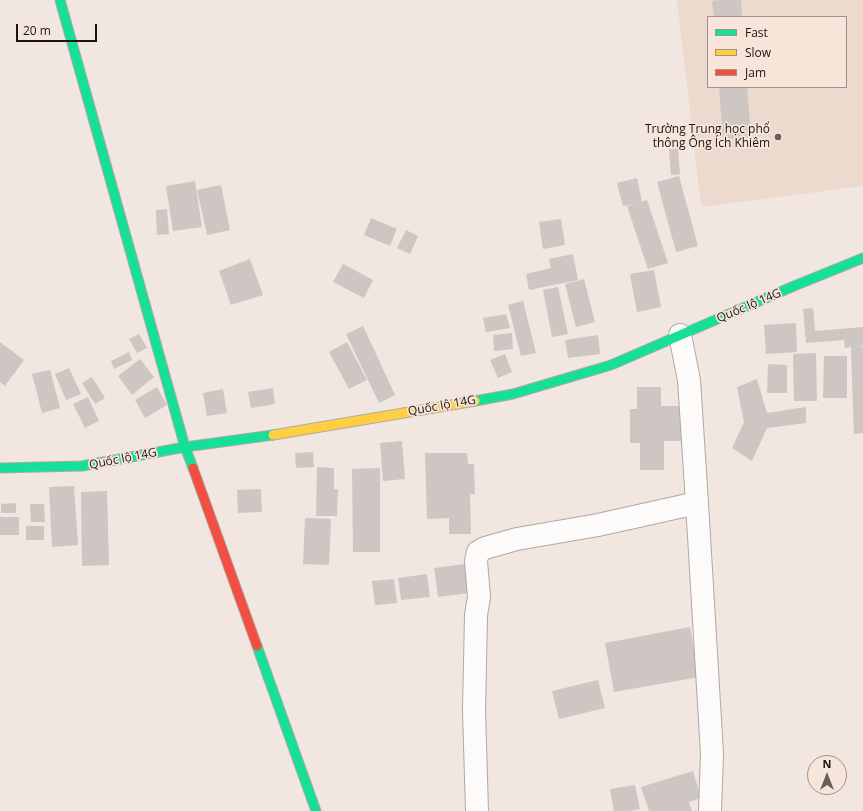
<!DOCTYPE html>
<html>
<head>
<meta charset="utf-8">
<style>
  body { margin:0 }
  #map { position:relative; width:863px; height:811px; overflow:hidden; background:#f1e6e0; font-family:"Open Sans",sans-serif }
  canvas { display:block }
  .legend { position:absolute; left:707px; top:16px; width:140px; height:72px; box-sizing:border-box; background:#f7e5da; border:1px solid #9f928a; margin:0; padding:5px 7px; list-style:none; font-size:12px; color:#1b1511 }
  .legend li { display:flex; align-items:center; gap:8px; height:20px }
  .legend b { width:20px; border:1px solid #9f928a }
  .north { position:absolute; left:807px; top:755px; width:40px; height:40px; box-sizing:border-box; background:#f7e5da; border:1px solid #9f928a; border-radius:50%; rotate:0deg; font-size:11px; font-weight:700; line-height:16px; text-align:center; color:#1b1511 }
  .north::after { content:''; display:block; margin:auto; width:14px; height:18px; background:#665e59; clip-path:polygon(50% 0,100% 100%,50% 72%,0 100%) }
  .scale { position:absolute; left:16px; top:24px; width:81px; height:18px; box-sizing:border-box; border:2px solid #1b1511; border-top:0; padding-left:5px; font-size:12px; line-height:14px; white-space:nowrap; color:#1b1511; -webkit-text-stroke:3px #f7e5da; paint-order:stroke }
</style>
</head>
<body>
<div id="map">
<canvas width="863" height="811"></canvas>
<ul class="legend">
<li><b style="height:5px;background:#16e098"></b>Fast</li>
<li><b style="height:5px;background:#ffcf43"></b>Slow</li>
<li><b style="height:5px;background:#f24e42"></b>Jam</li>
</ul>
<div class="north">N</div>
<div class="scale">20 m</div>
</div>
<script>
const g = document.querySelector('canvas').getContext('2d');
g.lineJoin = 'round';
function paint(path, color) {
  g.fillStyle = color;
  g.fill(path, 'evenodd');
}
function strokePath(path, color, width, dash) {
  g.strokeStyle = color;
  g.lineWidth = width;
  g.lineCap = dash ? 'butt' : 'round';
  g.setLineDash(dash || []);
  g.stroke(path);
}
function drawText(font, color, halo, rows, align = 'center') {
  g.font = font + ' "Open Sans",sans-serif';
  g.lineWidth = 3.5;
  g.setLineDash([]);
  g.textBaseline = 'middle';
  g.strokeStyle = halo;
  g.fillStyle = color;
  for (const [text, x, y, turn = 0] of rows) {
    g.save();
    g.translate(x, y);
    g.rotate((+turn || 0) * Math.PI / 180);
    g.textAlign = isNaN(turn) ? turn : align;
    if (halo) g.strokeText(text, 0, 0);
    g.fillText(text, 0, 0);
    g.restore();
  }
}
paint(new Path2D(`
  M677 0H863V186L701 207ZM708 17H846V87H708Z`), '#eddacf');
paint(new Path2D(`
  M719 0H741L742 17H714L712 1Z
  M719 87H747L751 137 723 139Z
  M669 149H678L680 174 671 175Z
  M679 176 698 246 676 252 657 182Z
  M637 178 642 202 623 206 617 183Z
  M195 181 202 227 173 231 166 186Z
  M221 185 230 230 207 235 197 190Z
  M647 200 668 263 648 269 627 206Z
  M167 209 169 234 157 235 156 210Z
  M371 218 397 229 390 246 364 235Z
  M561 219 565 245 543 249 539 222Z
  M406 230 418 236 410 254 397 248Z
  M573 254 578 280 529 290 526 274 551 268 549 259Z
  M250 259 263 295 231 305 219 271Z
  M343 264 373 280 364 298 333 282Z
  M654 270 661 307 637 312 630 274Z
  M584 279 595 322 576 327 565 284Z
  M558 287 568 334 552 337 543 290Z
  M523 301 536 353 521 356 508 305Z
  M813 308 815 331 863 327V346L858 347H863V433L854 434 851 347 845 348 844 340 806 343 803 309Z
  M506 314 510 328 486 332 483 318Z
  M796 323 797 352 766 354 764 325Z
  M363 326 395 395 379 403 346 334Z
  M512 333 513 349 494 351 493 335Z
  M139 334 147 348 137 353 129 339Z
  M598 335 600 354 568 358 565 340Z
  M0 342 24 360 5 386 0 382Z
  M347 342 367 380 349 389 329 352Z
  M129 352 132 360 114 369 111 361Z
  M816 353 817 401H794L793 354Z
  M505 354 512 372 498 378 490 360Z
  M824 356H847V398H823Z
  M140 359 154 377 132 395 118 376Z
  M768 364 787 365V393H767Z
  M69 368 81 394 66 400 55 374Z
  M50 370 60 408 42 413 32 374Z
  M92 377 105 398 95 404 82 383Z
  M757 379 767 413 806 407V423L767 428 752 461 732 448 744 422 737 387Z
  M157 387 167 405 145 418 135 400Z
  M637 387H661V406H688V441H664V470H640V443H630V409H637Z
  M273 388 275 404 251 408 248 392Z
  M223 389 227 413 207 416 203 393Z
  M88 397 99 421 85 428 73 404Z
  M402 441 405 479 383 481 380 443Z
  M313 452 314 467 296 468 295 453Z
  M425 453H467L468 464H474L475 494H470L471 534H449V518L427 519Z
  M317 467 334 468V489H338L337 516H316Z
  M380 468V552H353L352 469Z
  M74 486 78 545 52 547 49 487Z
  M261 489 262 512 238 513 237 490Z
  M107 491 109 565 82 566 81 492Z
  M16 503V513H1V504Z
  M30 504H44L45 522H31Z
  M0 517H19V535H0Z
  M305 518 331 519 329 565 303 564Z
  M26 526H44V540H26Z
  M473 563 477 592 438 597 434 568Z
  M427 574 430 597 401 600 398 578Z
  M394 579 397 603 375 605 372 581Z
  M690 627 699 677 614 692 605 643Z
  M598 680 605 708 559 719 552 691Z
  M693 771 701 798 689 802 692 811H649L641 787Z
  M635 785 640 809 629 811H614L610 789Z`), '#cec6c2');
const street = new Path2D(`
  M680 335 689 380 697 503 712 754 710 811
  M477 811 474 711 476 615 479 597 476 561 478 552 485 548 517 539 598 525 697 503`);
const fast = new Path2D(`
  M60 0 185 447 193 468
  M475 401 513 394 611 365 794 286 863 258
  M0 468 82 466 185 447 273 435
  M257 646 316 811`);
const slow = new Path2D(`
  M273 435 475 401`);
const jam = new Path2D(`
  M193 468 257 646`);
strokePath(street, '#b0a8a4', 24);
strokePath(fast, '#b0a8a4', 11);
strokePath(slow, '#b0a8a4', 11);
strokePath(jam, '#b0a8a4', 11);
strokePath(street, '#fdfbfa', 22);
strokePath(fast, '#16e098', 9);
strokePath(slow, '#ffcf43', 9);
strokePath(jam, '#f24e42', 9);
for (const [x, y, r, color] of [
  [778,137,4,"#665e59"]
]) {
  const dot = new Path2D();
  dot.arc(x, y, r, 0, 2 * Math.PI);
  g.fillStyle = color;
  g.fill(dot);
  strokePath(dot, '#f7e5da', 1.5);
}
drawText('12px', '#1b1511', '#f7e5da', [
  ["Trường Trung học phổ",770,130],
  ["thông Ông Ích Khiêm",770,144]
], 'right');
drawText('12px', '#1b1511', '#f7e5da', [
  ["Quốc lộ 14G",749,306,-23],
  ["Quốc lộ 14G",442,406,-10],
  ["Quốc lộ 14G",123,459,-11]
]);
</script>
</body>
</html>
